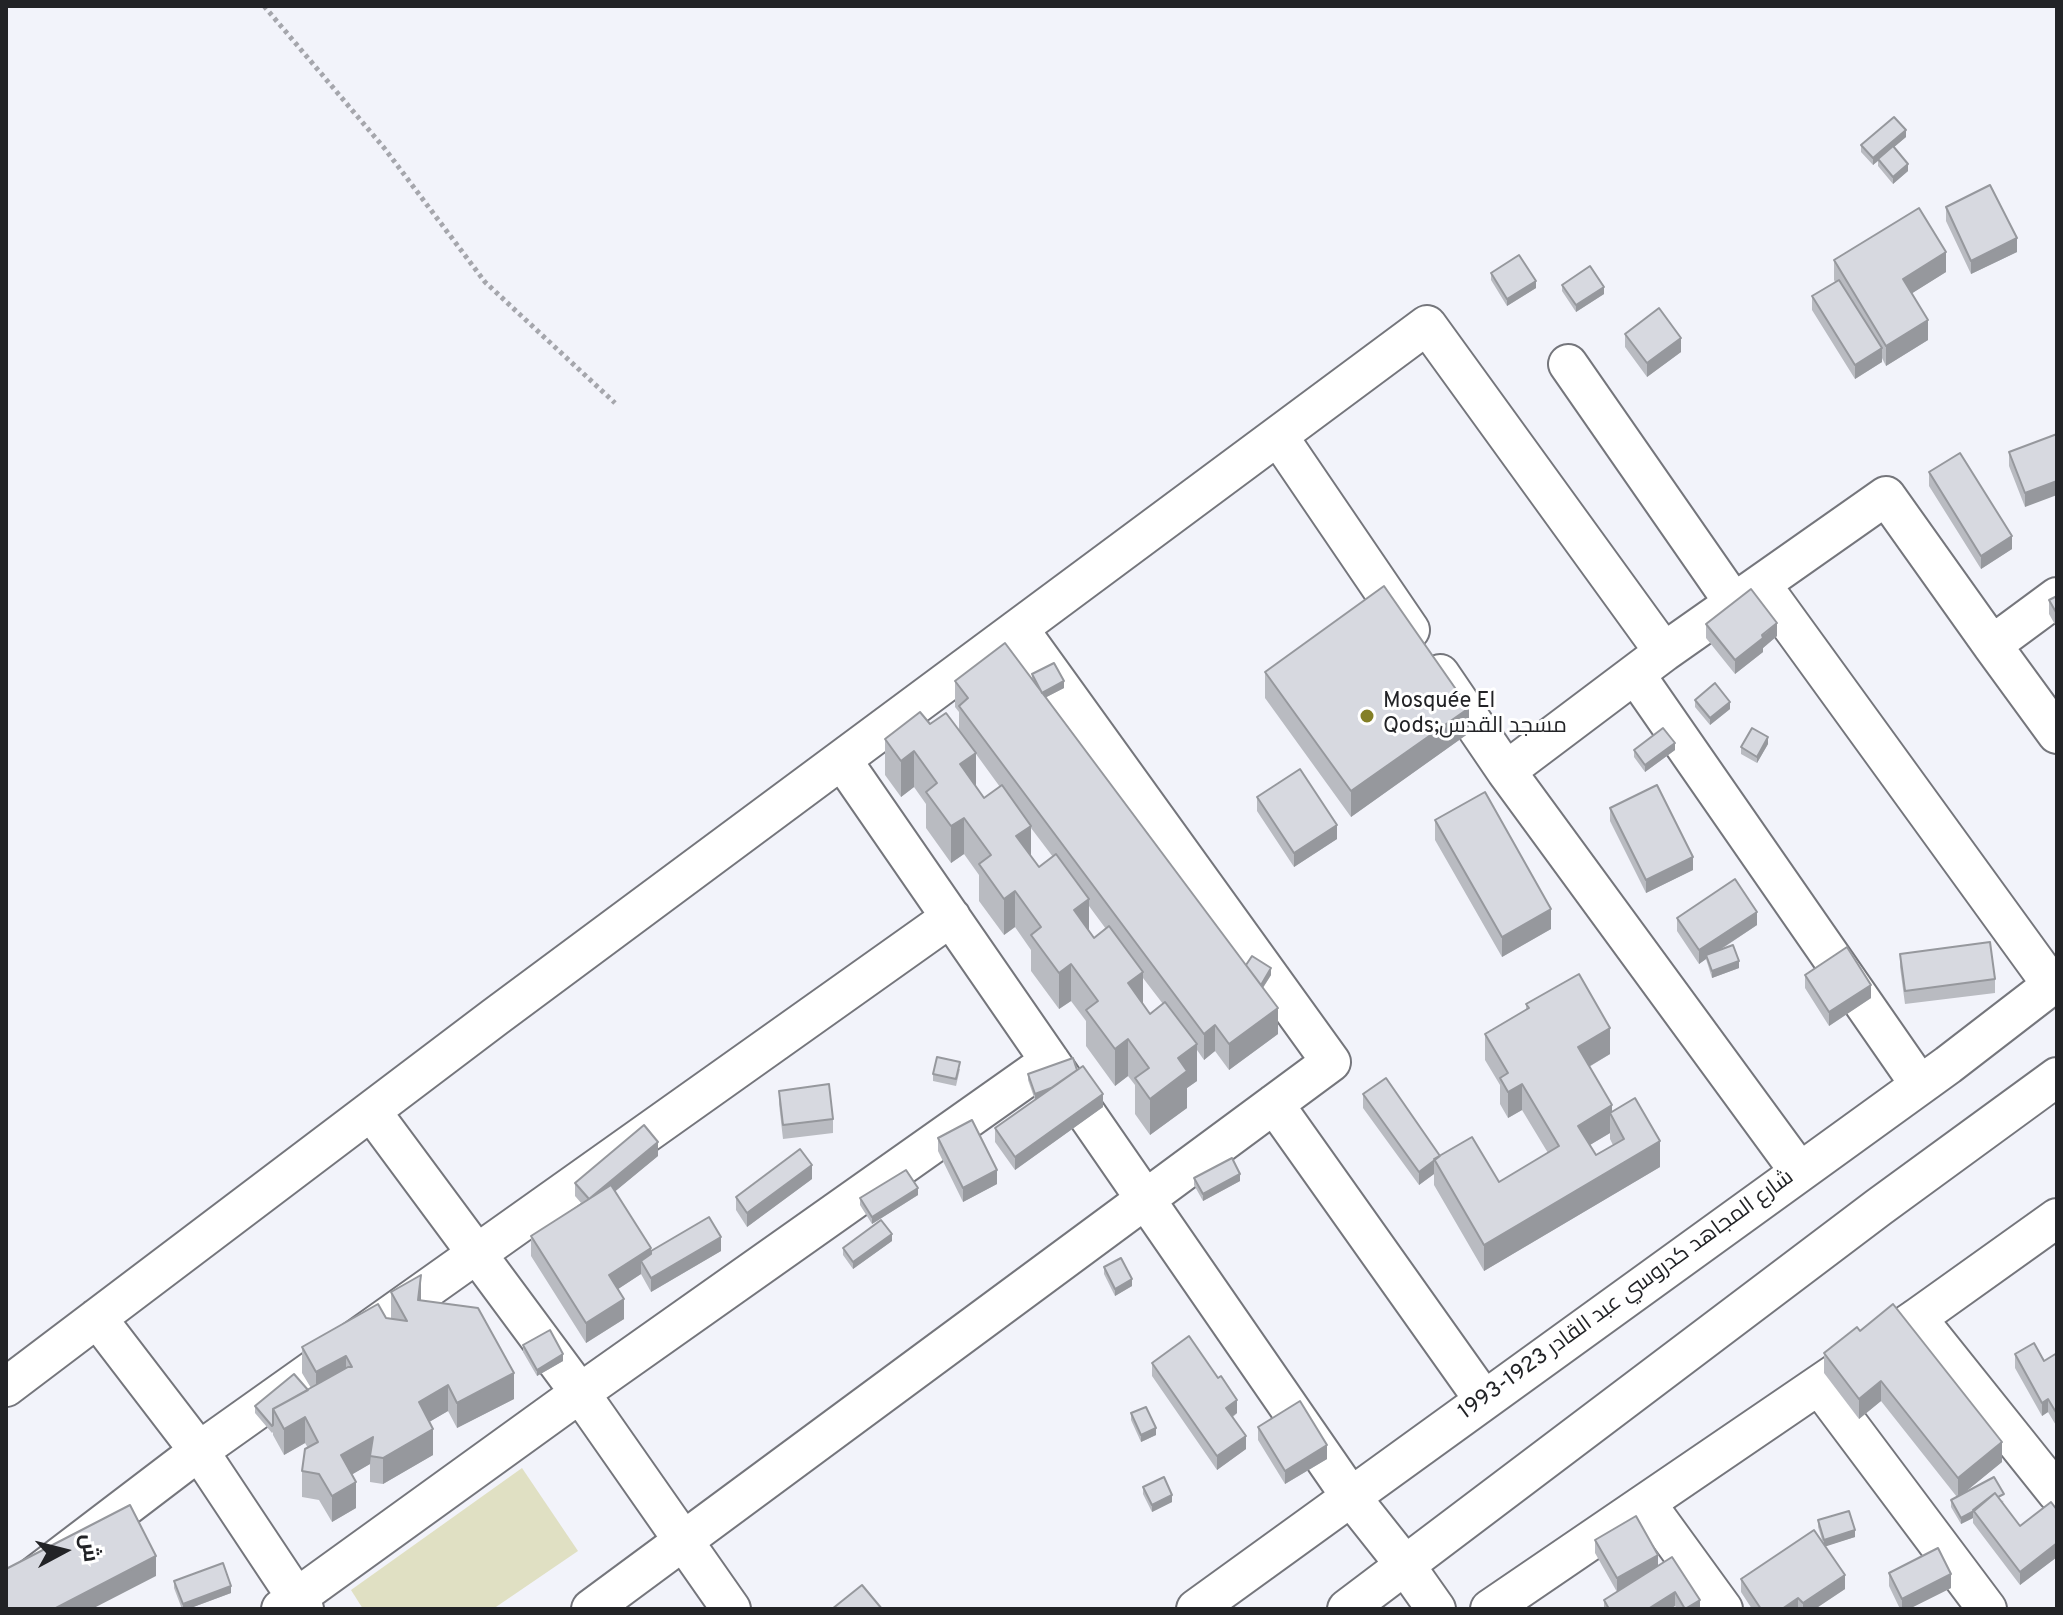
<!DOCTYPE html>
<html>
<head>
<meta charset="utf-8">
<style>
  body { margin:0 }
  #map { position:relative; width:2063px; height:1615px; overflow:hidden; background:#f2f3fa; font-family:Overpass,Cairo,sans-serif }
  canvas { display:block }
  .frame { position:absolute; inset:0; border:8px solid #222326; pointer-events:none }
  .north { position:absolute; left:24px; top:1511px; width:80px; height:80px; -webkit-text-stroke:6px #fff; paint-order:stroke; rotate:83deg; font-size:22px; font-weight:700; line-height:32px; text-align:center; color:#222326 }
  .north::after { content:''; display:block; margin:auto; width:28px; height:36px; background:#222326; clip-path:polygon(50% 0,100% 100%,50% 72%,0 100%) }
</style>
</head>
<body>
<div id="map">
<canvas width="2063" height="1615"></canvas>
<div class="frame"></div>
<div class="north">ش</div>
</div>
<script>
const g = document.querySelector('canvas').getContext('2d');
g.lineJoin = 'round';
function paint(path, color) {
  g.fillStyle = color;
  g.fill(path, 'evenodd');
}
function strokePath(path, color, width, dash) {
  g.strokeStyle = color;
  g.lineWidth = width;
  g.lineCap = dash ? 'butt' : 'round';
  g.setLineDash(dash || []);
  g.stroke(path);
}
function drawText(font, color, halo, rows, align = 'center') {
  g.font = font + ' Overpass,Cairo,sans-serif';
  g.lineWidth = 6;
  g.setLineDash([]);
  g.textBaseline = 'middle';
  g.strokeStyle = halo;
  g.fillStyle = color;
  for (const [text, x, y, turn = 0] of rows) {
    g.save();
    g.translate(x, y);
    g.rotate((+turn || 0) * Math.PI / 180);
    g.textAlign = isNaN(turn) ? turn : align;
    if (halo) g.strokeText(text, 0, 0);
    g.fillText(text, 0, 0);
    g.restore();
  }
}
paint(new Path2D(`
  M522 1468 578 1551 493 1609H363L351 1590Z`), '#e0e0c3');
const street = new Path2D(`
  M1568 364 1734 603
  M1278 436 1410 630
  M1761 584 2052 985
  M1992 645 2057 734
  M1440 674 1506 771 1799 1171
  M1635 674 1920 1085
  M842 760 1351 1497 1405 1565 1436 1609
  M1506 771 1664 652 1886 496 1992 645 2057 597
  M1274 1104 1484 1400
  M371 1111 580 1393 731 1609
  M97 1318 199 1451 304 1609
  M1917 1318 2057 1493
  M1819 1385 1987 1609
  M6 1387 495 1017 1427 325 1664 652
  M1646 1503 1723 1609
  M6 1598 199 1451 951 917
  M281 1609 580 1393 1050 1061
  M591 1609 1331 1062 1019 629
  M1196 1609 1948 1065 2057 981
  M1347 1609 1879 1207 2057 1077
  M1490 1609 1917 1318 2057 1218`);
strokePath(street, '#75767c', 42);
strokePath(new Path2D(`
  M264 6 385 149 485 282 615 403`), '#a5a6ac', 5, [4, 4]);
strokePath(street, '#fff', 38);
paint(new Path2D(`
  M1906 137 1894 147 1908 171 1893 184 1878 166V161L1873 165 1861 152V145Z
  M1946 207 2017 252 1971 274 1946 221Z
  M1834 260 1946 272 1912 293 1928 340 1886 366 1882 358V362L1855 379 1812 310V296L1835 282 1834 280Z
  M1491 273 1536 288 1507 306 1491 280Z
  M1562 285 1604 294 1576 312 1562 291Z
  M1625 334 1681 352 1647 377 1625 347Z
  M2057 434 2025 507 2009 466V452Z
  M1929 472 2012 549 1981 569 1929 486Z
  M2057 596V628L2049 614V600Z
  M1706 624 1777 636 1763 648V652L1735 674 1706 638Z
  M1265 672 1469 733 1351 817 1265 698Z
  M1032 674 1064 688 1046 697 1246 965 1271 975 1263 988 1278 1034 1229 1070 1215 1051 1204 1060 1197 1050V1081L1187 1088V1108L1150 1135 1135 1114V1085L1128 1076 1115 1086 1086 1046V1021L1071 1001 1059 1009 1031 971V950L1015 927 1004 935 979 901V875L964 854 951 863 926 828V804L914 787 901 797 885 775V739L930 724 959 730V712L955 707V681L1032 679ZM976 754 1000 787 984 798 976 787ZM1031 828 1053 857 1039 867 1031 857ZM1089 906 1106 929 1094 938 1089 931ZM1143 978 1163 1004 1150 1014 1143 1004Z
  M1695 700 1730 709 1710 725 1695 707Z
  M1768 744 1757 763 1741 754V747Z
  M1634 750H1675L1645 772 1634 757Z
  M1257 797 1337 839 1294 867 1257 811Z
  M1610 808 1693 870 1646 893 1610 821Z
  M1435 820 1551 929 1502 957 1435 840Z
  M1677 918 1757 925 1720 950 1739 968 1712 978 1706 959 1699 964 1677 931Z
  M1900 954 1995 979V993L1905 1004 1900 967Z
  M1805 975 1871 998 1829 1026 1805 988Z
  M1526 1004 1610 1054 1589 1067 1612 1111 1660 1167 1484 1271 1434 1185V1174L1419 1185 1363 1108V1094L1440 1156 1499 1182 1548 1153 1522 1110 1508 1118 1500 1104V1085L1485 1060V1034L1526 1010ZM1610 1133V1139L1613 1145 1596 1155 1590 1145Z
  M960 1069 956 1086 933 1081V1074Z
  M1077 1070 1103 1107 1015 1170 995 1142V1128L1035 1100 1028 1080V1074Z
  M779 1091 833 1119V1133L783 1139 779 1104Z
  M938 1138 997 1184 963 1202 938 1151Z
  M658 1156 615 1191 651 1251H721L651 1292 641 1274 618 1289 624 1319 586 1343 531 1256V1236L582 1204 575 1196V1183Z
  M1194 1178 1240 1181 1203 1201 1194 1185Z
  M812 1179 747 1227 736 1210V1197Z
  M918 1195 872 1224 860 1205V1198Z
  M892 1241 853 1269 843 1255V1248Z
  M1104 1267 1132 1286 1115 1296 1104 1274Z
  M391 1292 421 1300 514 1399 457 1428 448 1411 429 1422 433 1455 383 1484 370 1482V1464L352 1474 356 1508 332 1522 319 1500 302 1497V1471L308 1448 305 1443 284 1455 273 1435V1432L272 1433 255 1413V1406L311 1388 302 1373V1347L391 1319Z
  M1857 1327 2002 1462 1961 1495 2004 1501 2002 1502 2020 1526 2057 1510V1557L2020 1585 1973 1523V1518L1961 1524 1951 1507V1500L1957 1497 1881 1401 1859 1419 1824 1373V1353Z
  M523 1345 563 1361 537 1376 523 1352Z
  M2057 1353V1427L2048 1412 2042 1416 2015 1368V1354L2044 1361Z
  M1152 1363 1237 1413 1233 1417 1246 1449 1217 1470 1152 1376Z
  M1131 1413 1156 1435 1141 1442 1131 1420Z
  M1258 1427 1327 1459 1285 1484 1258 1440Z
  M1143 1487 1172 1502 1152 1512 1143 1494Z
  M1818 1520 1855 1537 1825 1546 1845 1589 1815 1609H1752L1741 1592V1579L1823 1543 1818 1527Z
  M1595 1540 1658 1566 1700 1609H1677L1675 1606 1670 1609H1604V1600L1617 1592 1595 1553Z
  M1889 1573 1951 1588 1909 1609H1900L1889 1586Z
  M174 1581 231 1593 188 1609H182L174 1588Z`), '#b9bbc1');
paint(new Path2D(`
  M1906 130V137L1873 165V158Z
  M1908 164V171L1893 184V177Z
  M2017 238V252L1971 274V261Z
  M1946 252V272L1903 299V279Z
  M1536 281V288L1507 306V299Z
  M1604 287V294L1576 312V305Z
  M1928 320V340L1886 366V346Z
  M1681 338V352L1647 377V363Z
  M1882 348V362L1855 379V365Z
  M2057 481V495L2025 507V493Z
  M2012 536V549L1981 569V556Z
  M1777 623V636L1763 648V652L1735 674V660Z
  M1064 681V688L1041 700V693Z
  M1730 702V709L1710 725V718Z
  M1469 708V733L1351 817V791Z
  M1768 737V744L1757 763V757Z
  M1675 743V750L1645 772V765Z
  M914 751V787L901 797V761Z
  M976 753V789L960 764Z
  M964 818V854L951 863V826Z
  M1337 825V839L1294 867V853Z
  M1031 826V862L1016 836Z
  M1693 857V870L1646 893V880Z
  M1015 891V927L1004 935V899Z
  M1089 899V936L1074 910Z
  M1551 909V929L1502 957V937Z
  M1757 912V925L1707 958 1706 955V959L1699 964V950Z
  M1739 961V968L1712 978V971Z
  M1071 964V1001L1059 1009V973Z
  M1271 968V975L1260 992V986Z
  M1143 972V1009L1128 983Z
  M1871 985V998L1829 1026V1012Z
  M1278 1008V1034L1229 1070V1044Z
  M1215 1025V1051L1204 1060V1034Z
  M1610 1028V1054L1578 1073V1047Z
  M1128 1039V1076L1115 1086V1049Z
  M1197 1044V1081L1187 1088V1108L1150 1135V1099L1178 1058Z
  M1070 1082 1035 1101V1094Z
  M1522 1084V1110L1508 1118V1092Z
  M1103 1094V1107L1015 1170V1157Z
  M1612 1105V1116L1610 1113V1133L1578 1152V1126Z
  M1660 1141V1167L1484 1271V1245Z
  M658 1142V1156L589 1213V1199Z
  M1434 1161V1174L1419 1185V1172Z
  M812 1165V1179L747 1227V1213Z
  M997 1170V1184L963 1202V1188Z
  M1240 1174V1181L1203 1201V1194Z
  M918 1188V1195L872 1224V1217Z
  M892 1234V1241L853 1269V1262Z
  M721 1237V1251L651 1292V1278Z
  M651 1248V1268L641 1261V1274L609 1295V1275Z
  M421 1275V1300H418Z
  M1132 1279V1286L1115 1296V1289Z
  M624 1299V1319L586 1343V1323Z
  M563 1354V1361L537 1376V1370Z
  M346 1356V1382L316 1398V1372Z
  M514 1373V1399L457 1428V1403Z
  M1881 1381V1401L1859 1419V1399Z
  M448 1385V1411L419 1428V1402Z
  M2048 1399V1412L2042 1416V1403Z
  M1237 1400V1413L1226 1421V1408Z
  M305 1417V1443L284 1455V1429Z
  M1156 1428V1435L1141 1442V1435Z
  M433 1429V1455L383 1484V1458Z
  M1246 1436V1449L1217 1470V1456Z
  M373 1437 370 1464 341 1481V1455Z
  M2002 1442V1462L1958 1498V1478Z
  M1327 1445V1459L1285 1484V1471Z
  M356 1482V1508L332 1522V1496Z
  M1172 1495V1502L1152 1512V1505Z
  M1973 1511V1518L1961 1524V1518Z
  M1855 1530V1537L1824 1547V1540Z
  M2057 1543V1557L2020 1585V1572Z
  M1658 1555V1568L1617 1592V1578Z
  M156 1556V1576L92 1609H54Z
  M1951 1574V1588L1909 1609H1902V1599Z
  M1845 1575V1589L1815 1609H1803V1603Z
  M231 1586V1593L188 1609H183V1604Z
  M1675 1592V1606L1670 1609H1648Z
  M1798 1598V1609H1782Z
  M1700 1600V1609H1685Z`), '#96989d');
const building = new Path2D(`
  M1894 117 1906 130 1873 158 1861 145Z
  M1893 146 1908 164 1893 177 1878 159Z
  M1990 185 2017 238 1971 261 1946 207Z
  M1919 208 1946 252 1903 279 1928 320 1886 346 1834 260Z
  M1519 255 1536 281 1507 299 1491 273Z
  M1590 266 1604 287 1576 305 1562 285Z
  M1839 280 1882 348 1855 365 1812 296Z
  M1659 308 1681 338 1647 363 1625 334Z
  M2057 434V481L2025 493 2009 452Z
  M1960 453 2012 536 1981 556 1929 472Z
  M1384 586 1469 708 1351 791 1265 672Z
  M1751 589 1777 623 1762 635 1763 638 1735 660 1706 624Z
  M2057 596V614L2049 600Z
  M1005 643 1278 1008 1229 1044 1215 1025 1204 1034 959 706 968 698 955 681Z
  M1054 663 1064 681 1042 693 1032 674Z
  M1715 683 1730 702 1710 718 1695 700Z
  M920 712 930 724 946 713 976 753 960 764 984 798 1002 785 1031 826 1016 836 1039 867 1056 854 1089 899 1074 910 1094 938 1109 926 1143 972 1128 983 1150 1014 1165 1002 1197 1044 1178 1058 1187 1071 1150 1099 1135 1078 1149 1068 1128 1039 1115 1049 1086 1010 1098 1001 1071 964 1059 973 1031 935 1041 927 1015 891 1004 899 979 864 991 855 964 818 951 826 926 792 937 783 914 751 901 761 885 739Z
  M1663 728 1675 743 1645 765 1634 750Z
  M1752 728 1768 737 1757 757 1741 747Z
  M1300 769 1337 825 1294 853 1257 797Z
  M1657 785 1693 857 1646 880 1610 808Z
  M1485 792 1551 909 1502 937 1435 820Z
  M1735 879 1757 912 1699 950 1677 918Z
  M1990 942 1995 979 1905 991 1900 954Z
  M1733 945 1739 961 1712 971 1706 955Z
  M1847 947 1871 985 1829 1012 1805 975Z
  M1252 956 1271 968 1261 985 1246 965Z
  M1579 974 1610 1028 1578 1047 1612 1105 1578 1126 1596 1155 1624 1139 1610 1113 1635 1098 1660 1141 1484 1245 1434 1159 1472 1137 1499 1182 1559 1146 1522 1084 1508 1092 1500 1078 1508 1073 1485 1034 1529 1008 1526 1004Z
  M937 1057 960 1062 956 1079 933 1074Z
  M1073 1058 1077 1070 1051 1088 1035 1094 1028 1074Z
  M1083 1066 1103 1094 1015 1157 995 1128Z
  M1386 1078 1440 1156 1419 1172 1363 1094Z
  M829 1084 833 1119 783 1125 779 1091Z
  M972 1120 997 1170 963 1188 938 1138Z
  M644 1125 658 1142 589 1199 575 1183Z
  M800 1149 812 1165 747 1213 736 1197Z
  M1232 1158 1240 1174 1203 1194 1194 1178Z
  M906 1170 918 1188 872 1217 860 1198Z
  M611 1185 651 1248 609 1275 624 1299 586 1323 531 1236Z
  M709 1217 721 1237 651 1278 641 1261 651 1254V1251Z
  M881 1220 892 1234 853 1262 843 1248Z
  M1121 1258 1132 1279 1115 1289 1104 1267Z
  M421 1275 418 1300 478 1308 514 1373 457 1403 448 1385 419 1402 433 1429 383 1458 370 1456 373 1437 341 1455 356 1482 332 1496 319 1474 302 1471 305 1449 318 1442 305 1417 284 1429 273 1409 348 1367H352L346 1356 316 1372 302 1347 378 1304 386 1318 407 1321 391 1292Z
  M1893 1304 2002 1442 1958 1478 1881 1381 1859 1399 1824 1353 1857 1327 1860 1331Z
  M550 1330 563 1354 537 1370 523 1345Z
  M1189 1336 1218 1378 1221 1376 1237 1400 1226 1408 1246 1436 1217 1456 1152 1363Z
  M2034 1343 2044 1361 2057 1353V1414L2048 1399 2042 1403 2015 1354Z
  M294 1374 308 1390 273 1409V1425L272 1426 255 1406Z
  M1300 1401 1327 1445 1285 1471 1258 1427Z
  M1146 1407 1156 1428 1141 1435 1131 1413Z
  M1164 1477 1172 1495 1152 1505 1143 1487Z
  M1994 1477 2004 1494 1998 1497 1995 1493 1974 1511 1961 1518 1951 1500Z
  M1995 1493 2020 1526 2051 1502 2057 1510V1543L2020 1572 1973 1510Z
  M130 1505 156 1556 54 1609H6V1569Z
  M1849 1511 1855 1530 1824 1540 1818 1520Z
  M1636 1516 1658 1555 1617 1578 1595 1540Z
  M1814 1530 1845 1575 1803 1603 1798 1598 1782 1609H1761L1741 1579Z
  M1938 1548 1951 1574 1902 1599 1889 1573Z
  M1672 1557 1700 1600 1685 1609 1675 1592 1648 1609H1609L1604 1600Z
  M223 1563 231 1586 183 1604 174 1581Z
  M862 1585 882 1609H832Z`);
paint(building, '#d7d9e0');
strokePath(building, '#96989d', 2);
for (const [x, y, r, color] of [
  [1367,716,8,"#837f27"]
]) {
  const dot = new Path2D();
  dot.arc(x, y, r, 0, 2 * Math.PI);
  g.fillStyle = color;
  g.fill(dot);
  strokePath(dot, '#fff', 3);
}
drawText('22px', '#222326', '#fff', [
  ["Mosquée El",1383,703],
  ["Qods;مسجد القدس",1383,728]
], 'left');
drawText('22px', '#222326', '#fff', [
  ["شارع المجاهد كدروسي عبد القادر 1923-1993",1627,1296,-36]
]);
</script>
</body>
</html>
